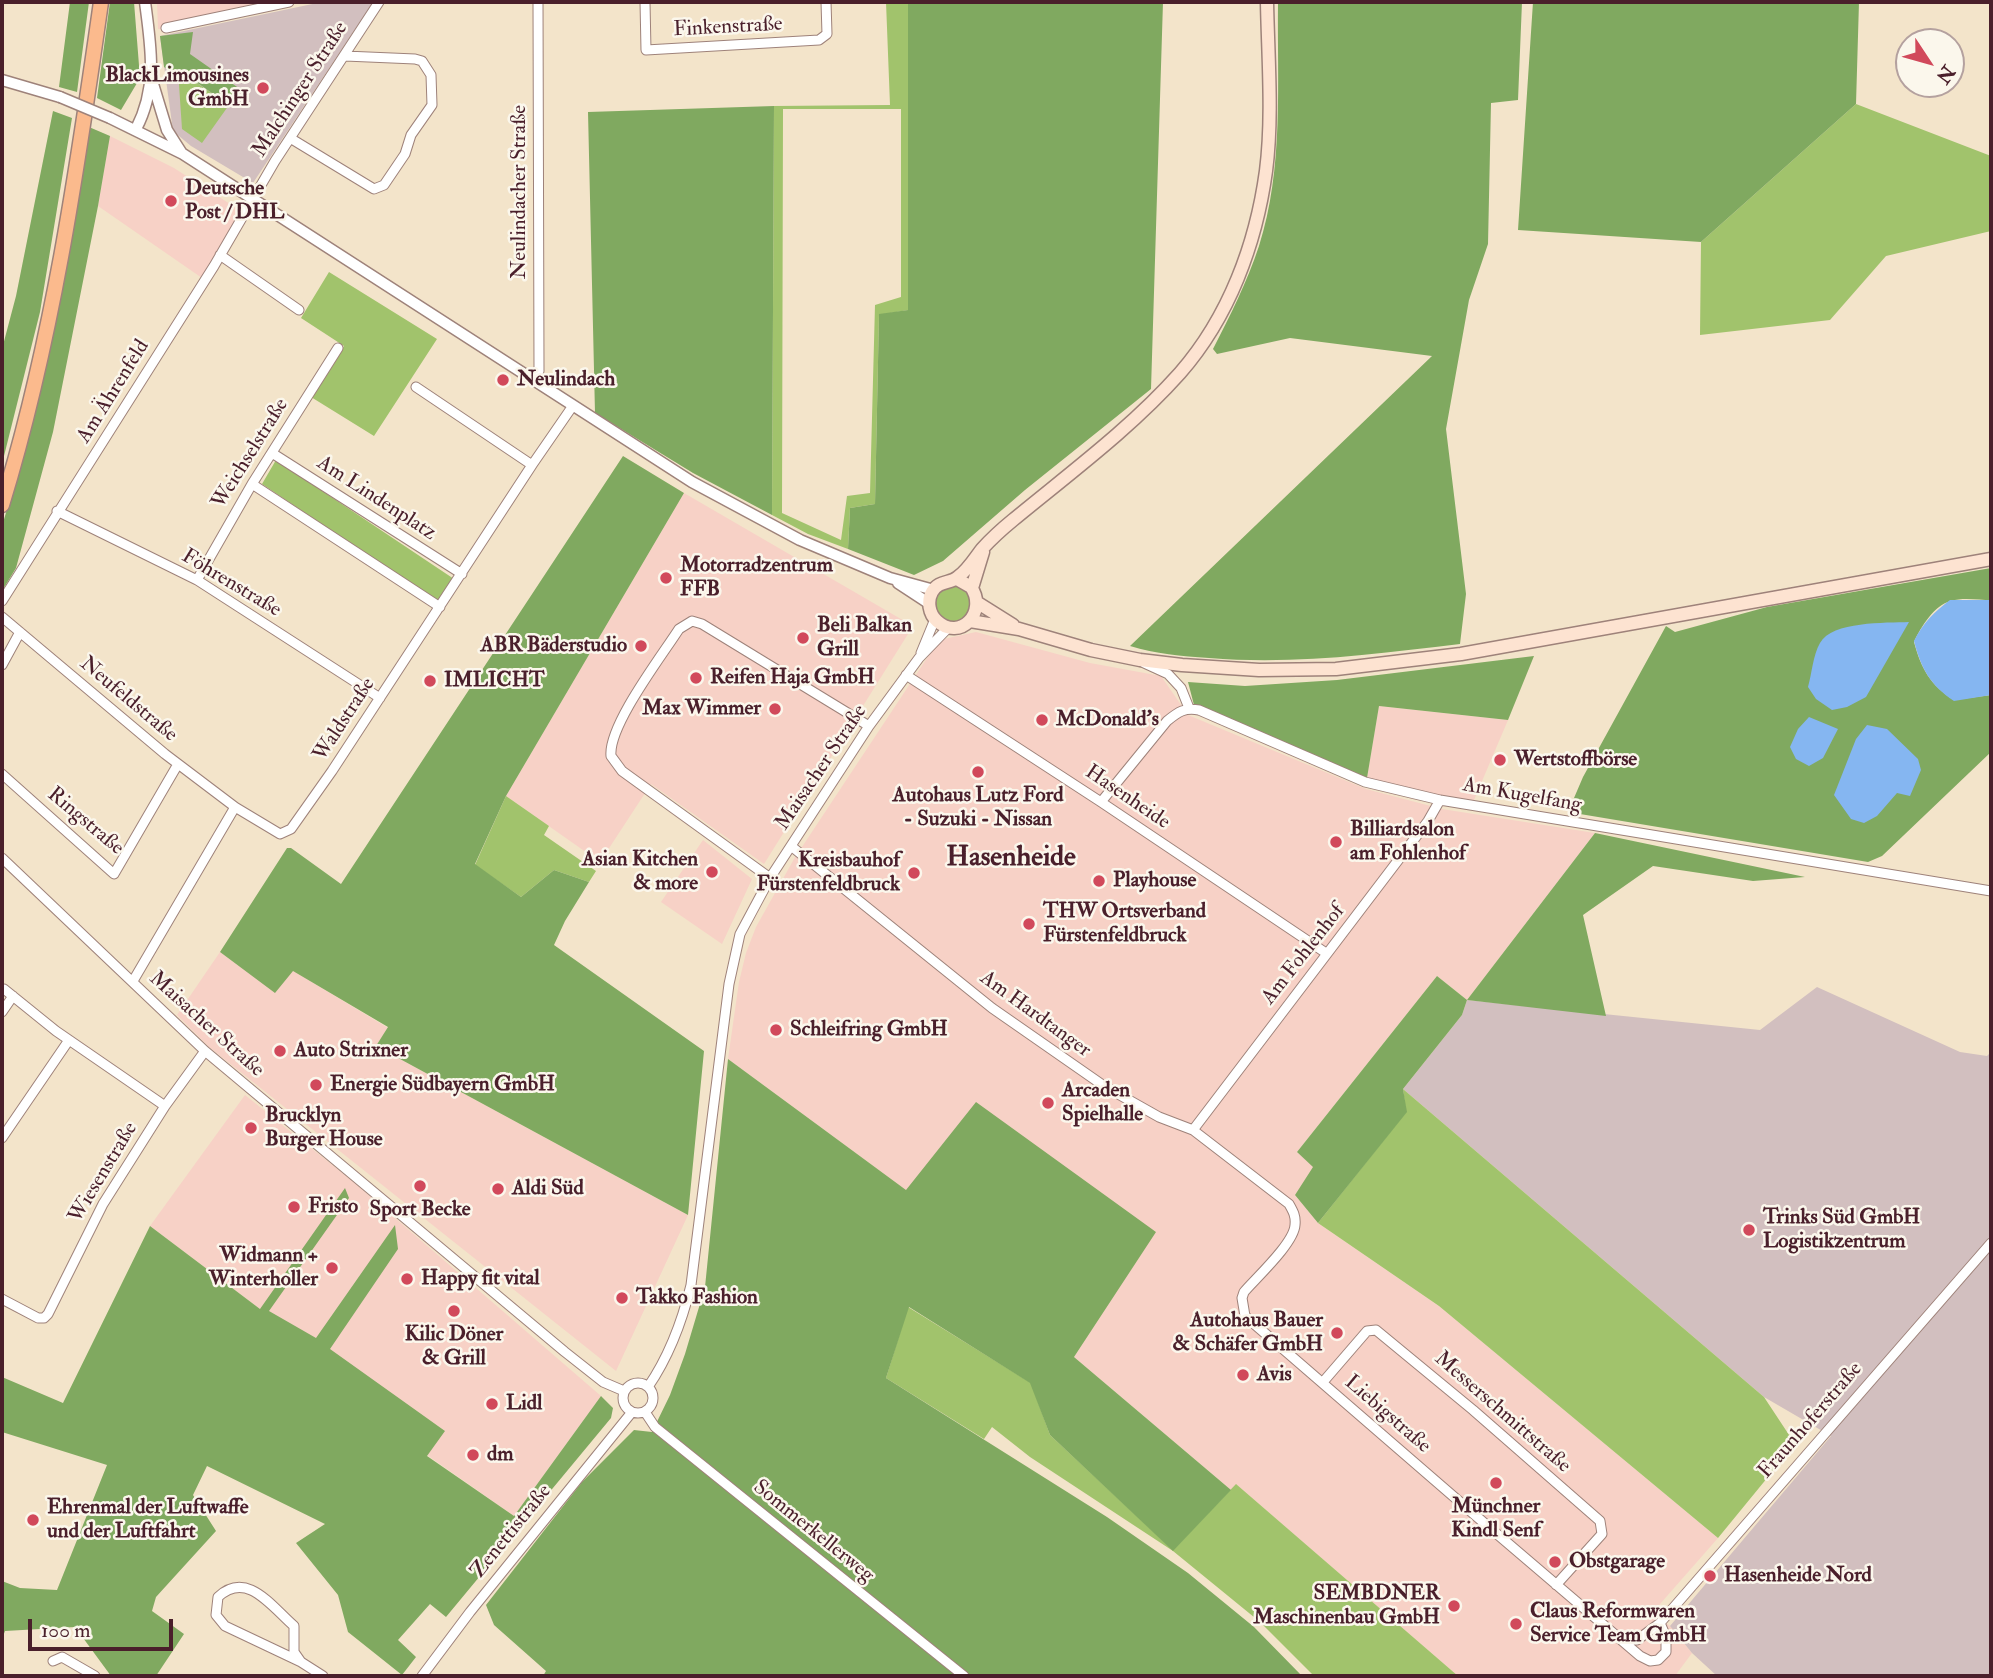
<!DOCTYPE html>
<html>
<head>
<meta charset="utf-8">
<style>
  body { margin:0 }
  #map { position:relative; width:1993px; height:1678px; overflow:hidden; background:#f3e4ca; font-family:"IM FELL Double Pica",serif }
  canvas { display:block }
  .frame { position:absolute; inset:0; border:4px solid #4a1f2b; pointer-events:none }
  .north { position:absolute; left:1895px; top:28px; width:70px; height:70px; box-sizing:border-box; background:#fbf7ec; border:2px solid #b4a19f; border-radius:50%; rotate:126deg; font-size:19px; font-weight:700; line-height:28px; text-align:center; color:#4a1f2b }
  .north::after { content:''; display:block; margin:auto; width:24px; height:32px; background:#d1495b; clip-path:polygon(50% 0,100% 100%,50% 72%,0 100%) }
  .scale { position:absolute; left:28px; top:1619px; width:145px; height:32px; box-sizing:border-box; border:4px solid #4a1f2b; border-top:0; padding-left:9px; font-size:21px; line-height:24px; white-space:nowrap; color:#4a1f2b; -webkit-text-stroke:5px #fbf7ec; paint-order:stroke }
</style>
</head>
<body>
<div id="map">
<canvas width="1993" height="1678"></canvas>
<div class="frame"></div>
<div class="north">N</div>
<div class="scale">100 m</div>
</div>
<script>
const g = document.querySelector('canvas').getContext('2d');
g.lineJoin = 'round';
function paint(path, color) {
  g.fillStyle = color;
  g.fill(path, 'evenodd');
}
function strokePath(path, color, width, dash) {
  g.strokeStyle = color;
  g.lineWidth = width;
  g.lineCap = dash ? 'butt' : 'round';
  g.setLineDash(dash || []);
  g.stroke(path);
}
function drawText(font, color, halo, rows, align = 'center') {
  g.font = font + ' "IM FELL Double Pica",serif';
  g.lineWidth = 5;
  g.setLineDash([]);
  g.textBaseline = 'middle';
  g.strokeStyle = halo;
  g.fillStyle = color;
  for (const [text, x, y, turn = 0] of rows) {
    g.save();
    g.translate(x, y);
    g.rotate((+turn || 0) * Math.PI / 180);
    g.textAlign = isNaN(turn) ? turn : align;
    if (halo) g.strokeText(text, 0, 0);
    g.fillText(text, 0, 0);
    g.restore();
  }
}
paint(new Path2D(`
  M157 2H285L172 29H158Z
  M110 136 174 168 241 211 202 278 98 206Z
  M684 493 913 626 764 864 651 784 600 862 506 796Z
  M976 632 1090 663 1161 676 1188 715 1366 789 1442 809 1595 833 1467 1000 1437 976 1297 1152 1314 1167 1295 1195 1318 1223 1439 1306 1718 1538 1653 1612 1670 1626 1692 1653 1675 1676H1458L1237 1485 1231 1490 1074 1357 1156 1231 907 1191 728 1059 739 982 746 953 756 927 794 859 939 640Z
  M1379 706 1508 720 1474 800 1445 797 1367 778Z
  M703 840 752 879 722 944 661 902Z
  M220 952 275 992 292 970 388 1028 376 1046 688 1215 616 1371 209 1047 177 1015Z
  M245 1095 351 1180 601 1396 514 1516 427 1455 444 1430 260 1309 150 1226Z`), '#f7d1c6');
paint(new Path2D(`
  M322 2H373L253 183 191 146 173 131 160 36Z
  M1817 987 1960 1052 1987 1056 1991 1052V1676H1717L1692 1653 1670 1626 1831 1436 1764 1397 1403 1089 1462 1015 1467 1000 1760 1030Z`), '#d2bfbf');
paint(new Path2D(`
  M886 2H908V310L879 315 875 504 850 508 848 549 808 534 772 515 774 106 890 105ZM783 109H901V297L875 305 870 493 847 496 841 540 782 513Z
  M178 70 229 105 202 143 182 129Z
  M1856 104 1991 156V231L1886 256 1830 320 1700 335 1701 242Z
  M329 272 437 339 374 436 311 397 344 346 301 318Z
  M276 460 454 579 439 603 262 484Z
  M936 604a18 18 0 1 1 36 0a18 18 0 1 1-36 0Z
  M506 796 549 826 544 835 596 871 589 882 554 870 521 897 475 865Z
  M1403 1089 1764 1397 1795 1444 1718 1538 1439 1306 1318 1223 1406 1112Z
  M908 1307 1031 1383 1050 1435 1173 1550 1236 1484 1458 1676H1314L1260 1622 1173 1551 1030 1457 992 1427 984 1439 886 1378Z`), '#a1c36c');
paint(new Path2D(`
  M70 2H89L77 92 59 87Z
  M110 2H134L140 78 121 110 97 98Z
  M908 2H1163L1151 389 1025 490 943 561 914 575 848 549 850 508 875 504 879 314 908 310Z
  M1278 2H1522L1518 100 1491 103 1488 244 1469 300 1446 429 1466 594 1460 644C1375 654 1294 665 1209 658 1181 656 1156 654 1130 646L1432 356 1290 338 1217 354 1213 349C1230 316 1247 282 1259 246 1284 168 1277 83 1278 2Z
  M1533 2H1859L1856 104 1701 242 1518 230Z
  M193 32 190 54 240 89 229 105 179 70 178 77 164 67 160 36Z
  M774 106V107L772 515 693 473 595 413 588 112Z
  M53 111 72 118 40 312 2 464V349L16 296Z
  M89 127 110 136 98 206 53 432 16 568 2 591V526L26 446 57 311Z
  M623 456 684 493 506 796 475 864 521 897 554 870 589 882 565 921 554 945 704 1051 688 1215 376 1046 388 1027 293 971 275 993 220 952 287 848H291L341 884Z
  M1991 568V600C1979 600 1963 597 1951 601 1934 605 1921 627 1914 642 1921 668 1930 685 1954 700L1991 695V752L1882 856 1868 862 1568 812 1583 777 1666 626 1675 632 1767 607Z
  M1534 656 1508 720 1379 706 1367 778 1194 705 1188 682 1245 686 1337 680Z
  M1595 833 1805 877 1753 881 1653 866 1583 915 1606 1016 1467 1000 1462 1015 1403 1089 1407 1112 1318 1223 1295 1195 1313 1167 1297 1152 1437 976 1467 1000Z
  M728 1059 906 1190 976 1102 1156 1232 1074 1357 1231 1490 1173 1551 1050 1435 1030 1383 909 1307 886 1378 1107 1517 1188 1573 1254 1627 1302 1676H543L546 1671 494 1625 486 1605 582 1482 634 1430 652 1432 670 1395 685 1354 705 1287Z
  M345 1188 349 1198 269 1311 316 1338 395 1225 398 1249 330 1349 445 1431 427 1456 514 1516 601 1396 613 1408 611 1418 446 1617 430 1604 398 1640 416 1657 402 1675 348 1632 338 1595 296 1543 325 1524 207 1466 193 1495 216 1531 156 1597 152 1611 184 1634 156 1676H111L75 1627 5 1631 2 1639V1581L20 1588 57 1590 107 1465 2 1432V1377L63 1403 150 1226 260 1309Z`), '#80a960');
paint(new Path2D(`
  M1950 600H1991V695L1954 701C1930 685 1921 668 1914 641 1923 623 1934 612 1950 600Z
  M1909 622 1866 697 1847 707 1832 710 1816 699 1808 687C1812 673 1813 655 1820 643 1832 621 1886 623 1909 622Z
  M1809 717 1838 729 1823 758 1809 766 1796 759 1790 747 1798 729Z
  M1867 725 1887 729 1918 759 1921 770 1910 796 1897 793 1877 816 1864 823 1851 819 1834 795 1856 739Z`), '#85b6f1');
const minor = new Path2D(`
  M645 2 646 50 819 40 827 34 826 2
  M166 28 289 2
  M290 138 374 189 384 185 405 154 411 135 432 105 431 75 422 61 415 59 345 56
  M220 255 299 310
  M534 381 539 371 538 2
  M416 387 532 465
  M272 453 462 574
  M252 484 440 607
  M57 511 197 580 380 698
  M197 580 252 484 338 348
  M2 601 214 266 275 161 379 2
  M2 617 165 754 235 807
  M921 653 935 619
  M1144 663 1168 674 1181 688 1189 708
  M2 665 20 632
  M906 675 1101 802 1326 953
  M2 774 114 874 178 764
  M1101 802 1167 721C1178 712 1185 707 1199 710L1365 782 1440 800 1991 891
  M791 846 992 1008 1104 1086 1159 1117 1193 1130 1289 1204C1293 1211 1296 1216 1295 1225 1294 1243 1257 1277 1244 1292L1242 1298 1245 1316 1483 1522 1640 1656 1650 1661 1658 1660 1666 1652V1637L1660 1623
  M2 858 205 1051 565 1352 603 1382 624 1391
  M770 878 622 771 611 756C608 726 661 657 679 629L692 621 702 624 869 726
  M133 981 235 807 280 834 291 829 332 771 532 465 572 407
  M4 989 56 1031 165 1106
  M2 1012 13 996
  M1193 1130 1428 821 1440 800
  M2 1138 69 1040
  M2 1299 38 1318H44L48 1314 103 1204 165 1106 205 1051
  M1323 1382 1367 1331 1376 1330 1473 1410 1600 1521 1602 1534 1556 1585
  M623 1398a15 15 0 1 1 30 0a15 15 0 1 1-30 0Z
  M648 1387C670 1355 682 1322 691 1285L729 984 740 934 770 878 869 726 919 658 949 627
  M645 1412 655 1427 964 1676
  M1623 1640H1637L1660 1623 1991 1243
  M53 1661 62 1657 95 1676
  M301 1662 294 1652V1626C271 1606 247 1570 218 1597L216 1615 225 1626 301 1662 323 1676
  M422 1676 470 1612 632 1412`);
const tertiary = new Path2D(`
  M2 80 60 97
  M153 84 167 130 181 152
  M110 118 183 154 692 482 800 540 890 578 934 590
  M136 129C158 87 151 47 145 2
  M898 583 930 604`);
const secondary = new Path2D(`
  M957 579 971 587C988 612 960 642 937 621 929 614 927 601 932 592 939 580 950 584 958 577 968 570 975 558 982 549 992 538 1002 529 1013 520 1070 473 1131 428 1180 373 1229 317 1256 244 1266 171 1273 117 1268 57 1267 2
  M972 588 983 552
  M978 603 1013 625
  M970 621 1019 629 1091 650 1140 660 1182 665 1259 670 1336 669 1461 654 1991 559`);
const trunk = new Path2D(`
  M2 505C52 342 77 171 101 2`);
strokePath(minor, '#9e827a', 11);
strokePath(tertiary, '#9e827a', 13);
strokePath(secondary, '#9e827a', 15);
strokePath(trunk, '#9e827a', 17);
strokePath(minor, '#fff', 9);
strokePath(tertiary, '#fff', 10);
strokePath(secondary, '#fde3d1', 12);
strokePath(trunk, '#fbba8d', 14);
const tertiaryBridge = new Path2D(`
  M60 97 110 118`);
strokePath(tertiaryBridge, '#9e827a', 13, []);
strokePath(tertiaryBridge, '#fff', 10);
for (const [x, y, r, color] of [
  [263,88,7,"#d1495b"],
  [171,201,7,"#d1495b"],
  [503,380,7,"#d1495b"],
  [666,578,7,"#d1495b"],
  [803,638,7,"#d1495b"],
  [641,646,7,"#d1495b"],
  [696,678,7,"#d1495b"],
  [430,681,7,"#d1495b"],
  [775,709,7,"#d1495b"],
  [1042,720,7,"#d1495b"],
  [1500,760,7,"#d1495b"],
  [978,772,7,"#d1495b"],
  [1336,842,7,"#d1495b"],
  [712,872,7,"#d1495b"],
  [914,873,7,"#d1495b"],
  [1099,881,7,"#d1495b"],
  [1029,924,7,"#d1495b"],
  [776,1030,7,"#d1495b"],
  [280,1051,7,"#d1495b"],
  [316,1085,7,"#d1495b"],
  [1048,1103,7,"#d1495b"],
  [251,1128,7,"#d1495b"],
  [420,1186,7,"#d1495b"],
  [498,1189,7,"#d1495b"],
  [294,1207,7,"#d1495b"],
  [1749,1230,7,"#d1495b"],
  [332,1268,7,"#d1495b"],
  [407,1279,7,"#d1495b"],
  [622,1298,7,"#d1495b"],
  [454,1311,7,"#d1495b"],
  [1337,1333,7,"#d1495b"],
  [1243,1375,7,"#d1495b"],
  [492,1404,7,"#d1495b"],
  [473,1455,7,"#d1495b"],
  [1496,1483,7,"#d1495b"],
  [33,1520,7,"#d1495b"],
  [1555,1562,7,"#d1495b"],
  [1710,1576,7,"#d1495b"],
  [1454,1606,7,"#d1495b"],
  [1516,1624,7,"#d1495b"]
]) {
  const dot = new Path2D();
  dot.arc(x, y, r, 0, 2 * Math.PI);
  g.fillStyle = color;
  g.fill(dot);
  strokePath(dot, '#fbf7ec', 2.5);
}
drawText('21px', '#4a1f2b', '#fbf7ec', [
  ["Finkenstraße",728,28,-3],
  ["Malchinger Straße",301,90,-57],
  ["Neulindacher Straße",520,192,-90],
  ["Am Ährenfeld",114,392,-58],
  ["Weichselstraße",251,454,-58],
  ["Am Lindenplatz",376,499,33],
  ["Föhrenstraße",231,584,31],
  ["Neufeldstraße",128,700,40],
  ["Waldstraße",345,720,-57],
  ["Maisacher Straße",822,768,-56],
  ["Am Kugelfang",1522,796,10],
  ["Hasenheide",1127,798,34],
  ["Ringstraße",85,822,40],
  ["Am Fohlenhof",1304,955,-52],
  ["Am Hardtanger",1035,1015,36],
  ["Maisacher Straße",206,1025,42],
  ["Wiesenstraße",104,1173,-59],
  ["Messerschmittstraße",1502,1413,41],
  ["Liebigstraße",1387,1415,41],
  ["Fraunhoferstraße",1811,1421,-49],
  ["Zenettistraße",512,1532,-51],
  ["Sommerkellerweg",813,1532,39]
]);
drawText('bold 21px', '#4a1f2b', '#fbf7ec', [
  ["BlackLimousines",249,76,"right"],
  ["GmbH",249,100,"right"],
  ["Deutsche",185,189],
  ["Post / DHL",185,213],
  ["Neulindach",517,380],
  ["Motorradzentrum",680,566],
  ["FFB",680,590],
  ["Beli Balkan",817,626],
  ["Grill",817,650],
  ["ABR Bäderstudio",627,646,"right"],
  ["Reifen Haja GmbH",710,678],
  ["IMLICHT",444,681],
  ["Max Wimmer",761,709,"right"],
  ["McDonald's",1056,720],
  ["Wertstoffbörse",1514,760],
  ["Autohaus Lutz Ford",978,796,"center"],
  ["- Suzuki - Nissan",978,820,"center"],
  ["Billiardsalon",1350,830],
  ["am Fohlenhof",1350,854],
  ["Asian Kitchen",698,860,"right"],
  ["& more",698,884,"right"],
  ["Kreisbauhof",900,861,"right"],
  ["Fürstenfeldbruck",900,885,"right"],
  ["Playhouse",1113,881],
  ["THW Ortsverband",1043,912],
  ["Fürstenfeldbruck",1043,936],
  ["Schleifring GmbH",790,1030],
  ["Auto Strixner",294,1051],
  ["Energie Südbayern GmbH",330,1085],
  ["Arcaden",1062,1091],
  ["Spielhalle",1062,1115],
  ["Brucklyn",265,1116],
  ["Burger House",265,1140],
  ["Aldi Süd",512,1189],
  ["Fristo",308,1207],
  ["Sport Becke",420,1210,"center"],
  ["Trinks Süd GmbH",1763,1218],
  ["Logistikzentrum",1763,1242],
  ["Widmann +",318,1256,"right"],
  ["Winterholler",318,1280,"right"],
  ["Happy fit vital",421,1279],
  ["Takko Fashion",636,1298],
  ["Autohaus Bauer",1323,1321,"right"],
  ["& Schäfer GmbH",1323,1345,"right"],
  ["Kilic Döner",454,1335,"center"],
  ["& Grill",454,1359,"center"],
  ["Avis",1257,1375],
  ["Lidl",506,1404],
  ["dm",487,1455],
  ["Münchner",1496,1507,"center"],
  ["Kindl Senf",1496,1531,"center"],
  ["Ehrenmal der Luftwaffe",47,1508],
  ["und der Luftfahrt",47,1532],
  ["Obstgarage",1569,1562],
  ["Hasenheide Nord",1724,1576],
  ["SEMBDNER",1440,1594,"right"],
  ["Maschinenbau GmbH",1440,1618,"right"],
  ["Claus Reformwaren",1530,1612],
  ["Service Team GmbH",1530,1636]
], 'left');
drawText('bold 28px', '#4a1f2b', '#fbf7ec', [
  ["Hasenheide",1011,859]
]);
</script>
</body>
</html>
